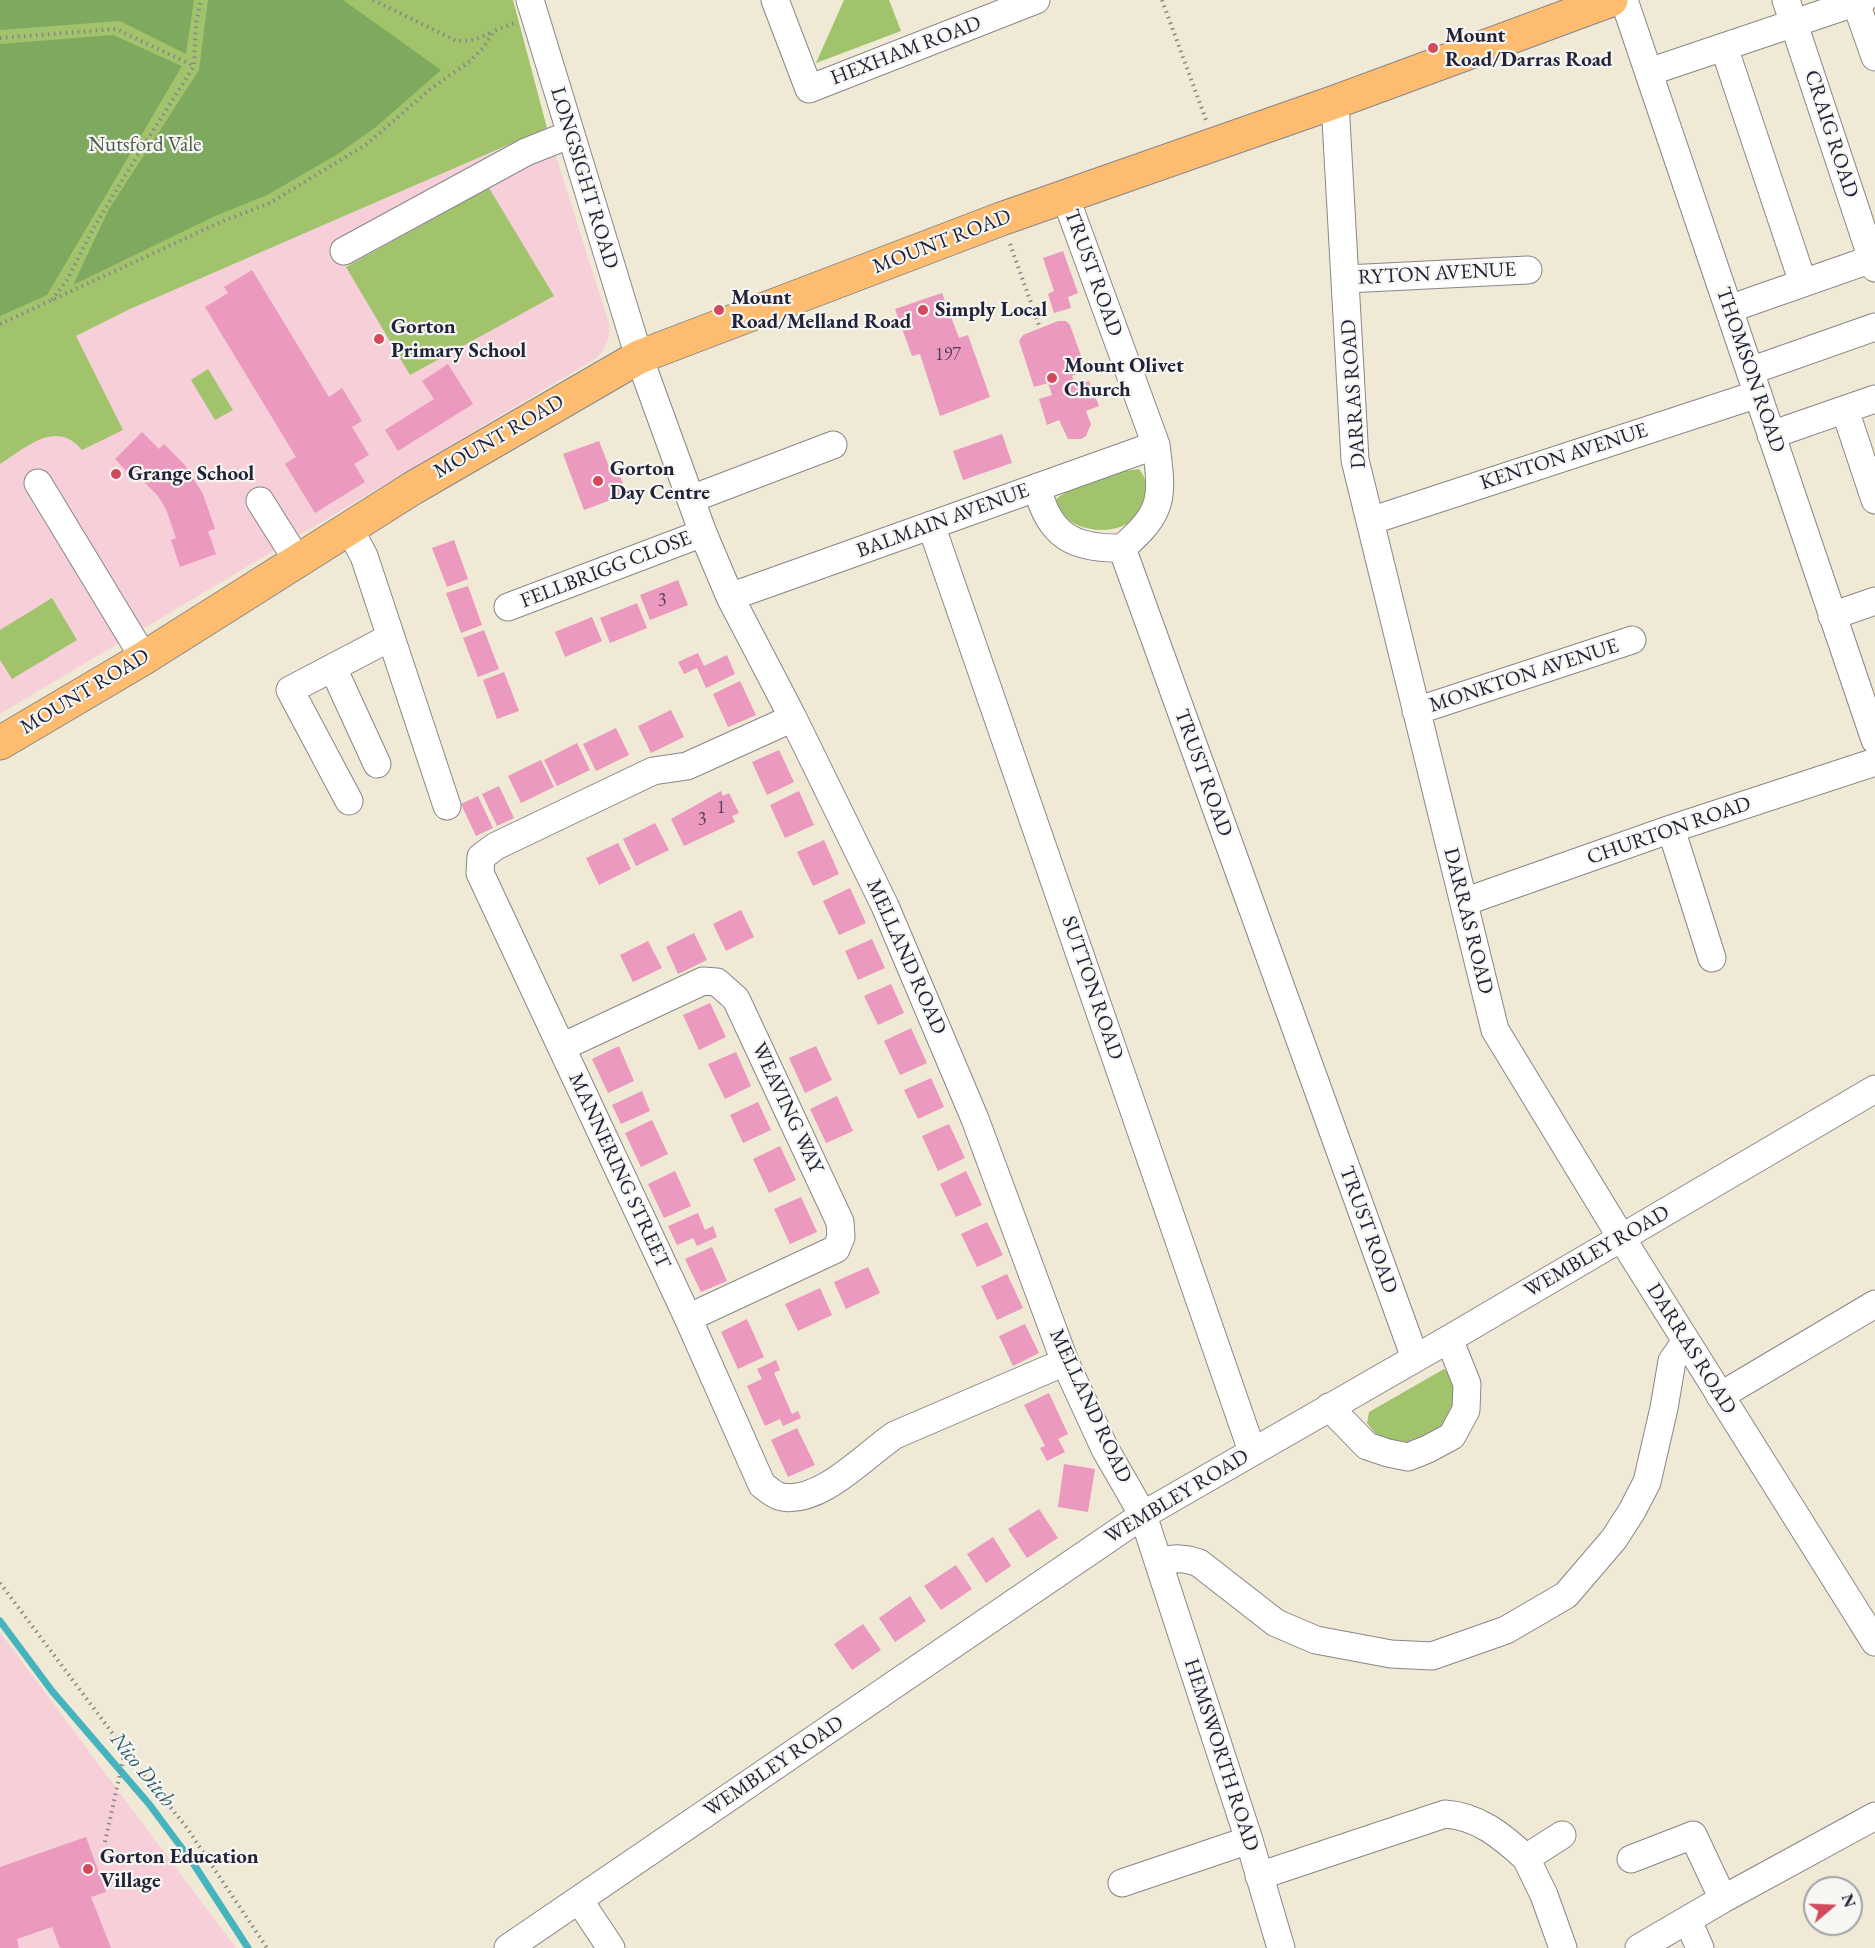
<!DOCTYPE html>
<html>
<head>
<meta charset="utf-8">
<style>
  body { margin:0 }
  #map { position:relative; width:1875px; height:1948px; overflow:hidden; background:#f0e9d5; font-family:"EB Garamond",serif }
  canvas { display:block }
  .north { position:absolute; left:1803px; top:1876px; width:60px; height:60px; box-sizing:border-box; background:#f6f6f2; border:2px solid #a1a1a9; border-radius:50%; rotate:71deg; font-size:16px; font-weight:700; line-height:24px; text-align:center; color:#22223b }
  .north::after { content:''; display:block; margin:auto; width:21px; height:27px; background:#d1495b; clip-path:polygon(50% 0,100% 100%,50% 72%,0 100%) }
</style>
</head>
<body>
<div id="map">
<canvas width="1875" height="1948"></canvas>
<div class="north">N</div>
</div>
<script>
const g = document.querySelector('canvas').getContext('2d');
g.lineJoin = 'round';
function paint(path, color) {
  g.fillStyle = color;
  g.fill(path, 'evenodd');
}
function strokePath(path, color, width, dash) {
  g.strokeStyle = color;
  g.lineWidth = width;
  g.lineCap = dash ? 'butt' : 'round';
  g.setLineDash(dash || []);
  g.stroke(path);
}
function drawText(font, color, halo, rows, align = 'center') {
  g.font = font + ' "EB Garamond",serif';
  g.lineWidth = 4.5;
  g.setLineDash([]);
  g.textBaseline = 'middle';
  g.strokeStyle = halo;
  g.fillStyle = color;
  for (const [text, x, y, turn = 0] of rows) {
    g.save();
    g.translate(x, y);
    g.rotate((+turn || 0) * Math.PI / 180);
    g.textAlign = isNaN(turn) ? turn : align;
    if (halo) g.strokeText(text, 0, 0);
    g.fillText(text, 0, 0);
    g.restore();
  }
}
paint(new Path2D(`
  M547 128 609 324V337L603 351 595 359 0 714V375L130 309Z
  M0 1632 117 1789 236 1948H0Z`), '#f6cfd8');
paint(new Path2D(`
  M0 0H513L547 128 130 309 76 336 123 430 82 450C56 419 27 447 0 464Z
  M844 0H889L901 31 816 63Z
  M489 188 554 296 410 375 346 267Z
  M208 369 233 410 215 420 191 380Z
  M1139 469C1147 479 1147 486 1144 499 1142 505 1141 511 1137 516 1120 536 1077 534 1062 513 1059 509 1057 504 1055 500 1079 481 1109 472 1139 469Z
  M52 598 77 640 12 679 0 660V630Z
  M1444 1369 1453 1377 1458 1403 1449 1425 1415 1443 1389 1440 1375 1433 1367 1423 1369 1412Z`), '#a0c36c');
paint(new Path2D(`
  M0 0H194L186 54 120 21 0 30Z
  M208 0H343L441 70 376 127 338 154 267 195 213 217 73 285 109 209 199 70Z
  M113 35 182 66 47 295 0 316V44Z`), '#80a960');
strokePath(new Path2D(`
  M0 1621 52 1691 149 1804 193 1863 248 1948`), '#45b4be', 7);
paint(new Path2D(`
  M1063 251 1078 293 1068 297 1071 308 1054 313 1048 294 1054 291 1043 258Z
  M252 270 329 397 342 388 362 421 352 427 369 455 354 464 365 482 315 513 285 464 296 457 205 307 228 293 224 287Z
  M942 293 959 338 968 335 990 397 940 416 920 354 912 356 895 309Z
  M1058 321H1066L1070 325 1086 370 1072 376 1076 386 1089 381 1099 406 1086 411 1091 424 1086 436 1081 439H1068L1059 420 1047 425 1039 399 1052 395 1048 383 1034 387 1019 341 1023 335Z
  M448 364 473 404 398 451 385 430 434 399 422 381Z
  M142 432 159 449 164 444 184 464 203 494 215 529 208 531 216 554 180 567 171 540 176 538 166 509 158 496 136 474 132 477 115 459Z
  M1002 434 1012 463 963 480 953 451Z
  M599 441 610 469 616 466 627 494 584 510 563 454Z
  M454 540 468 579 447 587 432 548Z
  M678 580 688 605 650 620 640 595Z
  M468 586 482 625 461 633 446 593Z
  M637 603 647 628 610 643 600 618Z
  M592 617 602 641 565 657 555 632Z
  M484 630 499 669 478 677 463 638Z
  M698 653 704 666 727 655 735 674 706 688 697 668 684 674 678 662Z
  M504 672 519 711 497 719 483 680Z
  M740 681 756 715 728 727 713 694Z
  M671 710 684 737 651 753 638 726Z
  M616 728 629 755 596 771 583 744Z
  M577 743 590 770 557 786 544 760Z
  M779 750 794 782 767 795 752 762Z
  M541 760 554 787 521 803 508 776Z
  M499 786 514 818 497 826 482 794Z
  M721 791 723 796 729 793 739 813 732 816 735 822 684 846 671 819Z
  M799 791 814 825 785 838 770 805Z
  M478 796 493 828 476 836 461 804Z
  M655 823 669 850 636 866 623 839Z
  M824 840 839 874 813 886 797 852Z
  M618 843 631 869 599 885 586 858Z
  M850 888 866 923 839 935 823 901Z
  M741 910 754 937 726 951 713 924Z
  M694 933 707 960 678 974 666 947Z
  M872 939 885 968 858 980 845 951Z
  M648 941 662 968 633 982 620 955Z
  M891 984 904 1013 878 1025 864 996Z
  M710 1003 726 1037 699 1050 683 1015Z
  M911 1028 927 1063 900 1075 884 1041Z
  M619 1046 634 1081 608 1093 592 1059Z
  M816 1046 832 1080 805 1093 789 1058Z
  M736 1052 751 1086 725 1099 708 1064Z
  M931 1078 944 1107 918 1119 904 1090Z
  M642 1091 650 1111 621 1124 612 1105Z
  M837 1096 853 1131 826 1143 810 1109Z
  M758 1102 771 1130 743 1143 730 1115Z
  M652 1120 668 1154 641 1167 625 1133Z
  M949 1124 965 1158 938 1171 922 1136Z
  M780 1146 796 1180 769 1193 753 1159Z
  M675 1171 691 1206 664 1218 648 1184Z
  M966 1171 982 1205 956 1217 940 1184Z
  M801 1197 817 1232 790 1244 774 1209Z
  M698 1213 705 1230 713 1226 717 1237 697 1246 693 1238 677 1245 668 1226Z
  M987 1222 1003 1255 977 1267 961 1234Z
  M712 1247 727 1281 701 1292 685 1259Z
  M868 1267 880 1293 846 1309 834 1282Z
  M1007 1274 1023 1308 997 1320 981 1286Z
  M820 1288 832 1315 798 1331 785 1304Z
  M747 1319 764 1357 738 1369 721 1332Z
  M1025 1324 1039 1353 1013 1366 999 1336Z
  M776 1360 780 1370 774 1373 792 1414 798 1411 801 1418 783 1426 780 1419 765 1426 747 1386 762 1379 757 1369Z
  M1049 1393 1068 1434 1058 1439 1065 1452 1047 1461 1040 1448 1045 1446 1024 1405Z
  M797 1428 815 1465 788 1477 771 1440Z
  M1064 1464 1095 1469 1088 1512 1058 1507Z
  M1039 1509 1058 1538 1027 1558 1008 1529Z
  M993 1537 1011 1566 986 1583 967 1554Z
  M956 1565 972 1589 941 1610 924 1586Z
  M910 1596 926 1621 895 1642 879 1618Z
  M863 1624 881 1650 852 1670 834 1644Z
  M86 1837 106 1892 91 1897 111 1948H60L52 1927 17 1939 19 1948H0V1867Z`), '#eb99be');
const minor = new Path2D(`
  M530 0 639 357 703 533 730 597 793 718 885 906 975 1119 1065 1362 1105 1449 1143 1515 1249 1840 1281 1948
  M775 0 809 89 1036 0
  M1624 0 1875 740
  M1786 0 1875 268
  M1856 3 1875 57
  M1724 47 1803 283
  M1649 72 1863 0
  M1335 102 1355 460 1495 1030 1621 1237 1875 1642
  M1065 196 1156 445C1163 498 1164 512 1122 548L1415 1358
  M344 251 526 152 571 134
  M1346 279 1528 270
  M1729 309 1875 258
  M1750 371 1875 327
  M1845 410 1875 500
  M1771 435 1875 399
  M38 483 144 658
  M1037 487C1049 536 1073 549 1122 548
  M691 499 833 445
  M260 501 297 560
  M1370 521 1758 394
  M931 525 1252 1451
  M349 528 364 556 447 806
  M730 597 1156 445
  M508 607 703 533
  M1832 616 1875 601
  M333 668 377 764
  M1416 711 1632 640
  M793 718 687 766 653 771 496 846 481 857 480 873 688 1318 762 1485C768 1489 775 1496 782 1497 821 1504 865 1455 895 1435L1065 1362
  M349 801 290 690 391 637
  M1671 829 1712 958
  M1464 902 1671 829 1875 762
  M562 1047 703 981 717 982 736 999 840 1222 841 1237 836 1249 688 1318
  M1720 1396 1875 1304
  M1329 1407 1367 1446 1388 1453 1408 1457 1428 1449 1452 1436 1466 1410 1467 1384 1449 1339
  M1160 1563C1174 1557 1185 1558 1199 1563L1276 1623 1316 1640 1391 1654 1432 1656 1506 1630 1566 1595 1614 1539 1632 1511 1647 1482 1664 1408 1672 1361 1686 1341
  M1562 1835 1526 1858 1544 1895 1563 1948
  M1631 1859 1693 1835 1723 1899
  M1259 1876 1445 1814C1478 1816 1502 1836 1526 1858
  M1122 1883 1249 1840
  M579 1900 611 1948
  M1688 1921 1700 1948
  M508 1948 1143 1515 1449 1339 1875 1089
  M1639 1948 1723 1899 1875 1816`);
const major = new Path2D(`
  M0 743 144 658 413 488 639 357 1001 219 1335 102 1611 0`);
strokePath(minor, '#898688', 29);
strokePath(major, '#898688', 35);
strokePath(new Path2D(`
  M373 0 457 41 473 40 493 32
  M1162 0 1206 120
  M0 38 116 29 194 66
  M1010 244 1040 328
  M52 300 67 280 94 227 139 153 194 66 196 23 201 0
  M0 324 223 221 270 203 367 144 429 90 470 61 483 48 494 31 514 23
  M0 1583 125 1750 187 1828 267 1948
  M105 1842 125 1751`), '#898688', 4, [1.5, 4.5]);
strokePath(minor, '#fff', 27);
strokePath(major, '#fdbc6f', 33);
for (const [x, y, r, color] of [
  [1433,48,6,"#d1495b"],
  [719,310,6,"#d1495b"],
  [923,310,6,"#d1495b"],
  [379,339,6,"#d1495b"],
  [1052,378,6,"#d1495b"],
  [116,474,6,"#d1495b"],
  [598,481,6,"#d1495b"],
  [88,1869,6,"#d1495b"]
]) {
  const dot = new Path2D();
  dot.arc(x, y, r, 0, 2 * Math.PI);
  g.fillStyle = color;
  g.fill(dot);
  strokePath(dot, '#f6f6f2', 2);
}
drawText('18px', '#54405c', null, [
  ["197",948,355],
  ["3",662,601],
  ["1",721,808],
  ["3",702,820]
]);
drawText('bold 21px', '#22223b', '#f6f6f2', [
  ["Mount",1445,36],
  ["Road/Darras Road",1445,60],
  ["Mount",731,298],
  ["Road/Melland Road",731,322],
  ["Simply Local",935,310],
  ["Gorton",391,327],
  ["Primary School",391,351],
  ["Mount Olivet",1064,366],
  ["Church",1064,390],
  ["Gorton",610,469],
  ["Day Centre",610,493],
  ["Grange School",128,474],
  ["Gorton Education",100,1857],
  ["Village",100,1881]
], 'left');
drawText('21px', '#22223b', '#f6f6f2', [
  ["HEXHAM ROAD",906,51,-21],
  ["CRAIG ROAD",1831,134,72],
  ["LONGSIGHT ROAD",584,178,73],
  ["MOUNT ROAD",942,242,-21],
  ["TRUST ROAD",1093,273,70],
  ["RYTON AVENUE",1437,274,-3],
  ["THOMSON ROAD",1750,370,71],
  ["DARRAS ROAD",1354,394,-94],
  ["MOUNT ROAD",499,437,-30],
  ["KENTON AVENUE",1564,457,-18],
  ["BALMAIN AVENUE",943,521,-20],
  ["FELLBRIGG CLOSE",606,570,-21],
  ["MONKTON AVENUE",1524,676,-18],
  ["MOUNT ROAD",85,692,-31],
  ["TRUST ROAD",1203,773,70],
  ["CHURTON ROAD",1669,831,-19],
  ["DARRAS ROAD",1468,921,76],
  ["MELLAND ROAD",906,957,66],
  ["SUTTON ROAD",1092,988,71],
  ["WEAVING WAY",787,1108,65],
  ["MANNERING STREET",619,1171,65],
  ["TRUST ROAD",1368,1230,70],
  ["WEMBLEY ROAD",1597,1252,-30],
  ["DARRAS ROAD",1691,1349,58],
  ["MELLAND ROAD",1090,1406,65],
  ["WEMBLEY ROAD",1177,1497,-31],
  ["HEMSWORTH ROAD",1221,1755,72],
  ["WEMBLEY ROAD",774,1767,-34]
]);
drawText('21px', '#4e5a4c', '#f6f6f2', [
  ["Nutsford Vale",145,145]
]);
drawText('italic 22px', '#305c6f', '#f6f6f2', [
  ["Nico Ditch",142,1770,51]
]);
</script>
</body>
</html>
